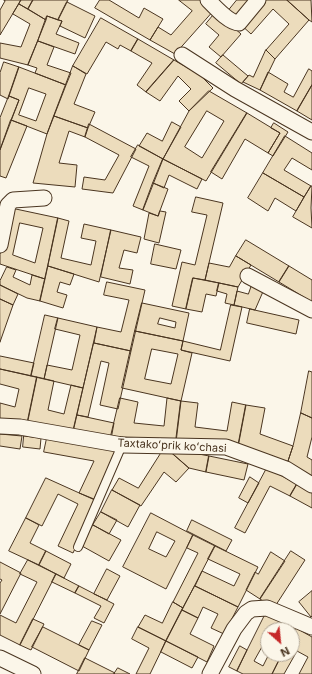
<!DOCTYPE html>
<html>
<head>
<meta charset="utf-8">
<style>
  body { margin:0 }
  #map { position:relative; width:312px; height:674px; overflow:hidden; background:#fbf6e9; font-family:Inter,sans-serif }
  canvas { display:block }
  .north { position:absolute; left:260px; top:622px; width:40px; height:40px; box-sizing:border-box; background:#fbf6e9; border:1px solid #b4a999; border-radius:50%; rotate:153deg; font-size:11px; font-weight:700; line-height:16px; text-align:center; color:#4a3520 }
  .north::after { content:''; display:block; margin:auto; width:14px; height:18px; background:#c62828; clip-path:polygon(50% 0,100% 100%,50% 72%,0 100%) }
</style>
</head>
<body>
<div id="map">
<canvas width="312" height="674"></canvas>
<div class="north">N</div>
</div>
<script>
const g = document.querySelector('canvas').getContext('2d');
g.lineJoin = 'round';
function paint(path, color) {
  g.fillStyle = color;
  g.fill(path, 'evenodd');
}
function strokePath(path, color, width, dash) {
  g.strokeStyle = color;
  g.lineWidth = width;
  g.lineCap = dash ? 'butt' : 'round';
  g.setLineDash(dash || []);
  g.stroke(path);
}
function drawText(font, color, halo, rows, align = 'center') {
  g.font = font + ' Inter,sans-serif';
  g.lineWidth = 3;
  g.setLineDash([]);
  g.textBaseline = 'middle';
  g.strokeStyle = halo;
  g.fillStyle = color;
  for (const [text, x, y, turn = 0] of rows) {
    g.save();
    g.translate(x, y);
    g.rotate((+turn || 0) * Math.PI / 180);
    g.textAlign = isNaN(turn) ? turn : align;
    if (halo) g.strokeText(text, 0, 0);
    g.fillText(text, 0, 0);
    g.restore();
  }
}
const building = new Path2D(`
  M4 0H21L0 35V10L5 1Z
  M21 0H33L28 9 19 4Z
  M33 0H68L58 20 47 16 46 20 28 9Z
  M100 0H109L139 18 144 8 163 19 150 40 95 8Z
  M179 0H205L215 9 175 54 150 40 158 27 171 35 192 11Z
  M237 0H256L242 20 229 10Z
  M259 0H287L309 20 275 59 266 50 289 24 273 9 251 34 239 23Z
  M287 0H311L312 22 309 20Z
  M67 2 95 16 85 38 60 26 62 21 58 20Z
  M19 4 46 20 28 65 0 58V43L21 47 30 24 13 14Z
  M216 12 241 34 221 57 209 47 219 35 206 24Z
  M47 16 62 21 56 34 79 43 75 54 38 41Z
  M101 18 138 39 131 51 120 45 118 49 106 42 87 74 73 66Z
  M138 39 174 60 146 92 137 85 152 63 131 51Z
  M38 41 54 47 47 65 71 73 66 85 35 73 37 68 28 65Z
  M266 50 275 59 260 90 243 82 249 75 253 77Z
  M223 55 248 76 241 84 216 63Z
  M174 60 200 75 213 88 189 111 179 101 191 89 178 76 160 101 146 92Z
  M4 62 19 67 8 99 0 95V73Z
  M73 66 86 74 74 104 95 112 88 128 54 116Z
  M19 67 66 85 47 134 11 120 19 100 9 96ZM29 88 46 94 36 121 19 115Z
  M309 69 312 71V85L297 111 260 90 268 72 288 84 284 92 293 97Z
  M312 85V120L297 111Z
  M209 91 247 113 206 181 163 159 189 111ZM207 111 224 121 202 158 185 147Z
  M9 96 19 100 0 150V118Z
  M247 113 280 133 268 153 245 139 222 179 211 172Z
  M54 116 88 128 85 137 69 131 59 163 77 165 75 187 33 183 47 134Z
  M11 120 27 126 6 178 0 176V150Z
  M172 122 181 127 163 159 139 146 147 133 162 141Z
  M274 123 288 132 273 156 268 153 280 133 271 128Z
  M89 124 136 149 113 193 82 189 84 177 105 180 119 155 85 137Z
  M285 136 312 153V170L292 158 284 170 311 186 304 197 263 173Z
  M138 145 163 159 143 210 133 206 149 166 131 157Z
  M163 159 202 179 197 189 169 175 164 188 153 183Z
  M263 173 304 197 296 211 275 198 268 211 248 198Z
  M153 183 168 189 158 216 143 210Z
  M311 186H312L311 208 312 228 293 217Z
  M196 197 223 203 205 280 193 278 186 309 172 306 182 262 195 265 207 215 192 212Z
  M11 208 58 218 45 279 0 264V255ZM20 223 43 228 35 263 13 255Z
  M160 211 166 212 159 243 144 239 149 213 158 216Z
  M58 218 69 221 61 258 91 265 96 241 81 238 84 224 111 230 99 282 48 266Z
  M111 230 141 237 137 253 124 250 119 268 133 270 130 284 101 277Z
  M246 240 289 266 279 282 236 256Z
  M155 244 181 250 176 269 151 264Z
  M236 256 251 265 238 287 205 280 209 263 229 267Z
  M48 266 74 274 70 285 60 282 57 292 67 295 63 308 40 301Z
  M289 266 312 280V302L279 282Z
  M7 267 16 270 13 277 30 285 32 275 45 279 40 301 27 298 0 285V281Z
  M193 278 219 283 216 296 206 294 202 312 186 309Z
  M107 282 145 290 131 351 94 343 97 327 121 332 129 300 104 295Z
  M253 282 265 287 255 310 234 305 237 291 248 294Z
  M219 283 238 287 234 305 225 303 227 294 217 291Z
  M0 285 18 294 13 305 0 299Z
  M0 299 13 305 0 342Z
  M142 303 189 313 183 341 135 331ZM160 318 176 322 175 328 158 324Z
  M231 305 242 307 230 361 181 350 183 341 220 350Z
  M250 309 299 320 296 334 247 323Z
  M45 315 58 318 44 379 31 376Z
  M58 318 97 327 83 388 44 379 47 365 72 370 80 335 55 329Z
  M135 331 183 341 181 350 192 353 181 401 122 388ZM152 349 178 354 171 384 145 379Z
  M94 343 131 351 118 409 100 405 109 363 101 361 88 417 77 415Z
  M0 356 34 363 31 376 0 369Z
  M0 369 37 377 27 425 0 422V403L15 407 19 389 0 384Z
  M309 371 312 372V418L301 413Z
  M37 377 54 381 48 410 64 414 71 385 83 388 73 432 27 425Z
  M120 398 138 402 134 423 164 426 167 398 181 401 176 442 111 436Z
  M181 401 198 403 195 427 227 431 232 402 246 405 238 447 176 441Z
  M246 405 265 408 260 434 293 446 287 464 238 447Z
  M301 413 312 418V437L307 457 312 460V479L287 464 293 446Z
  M77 415 114 423 111 439 73 432Z
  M0 434 22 436 20 449 0 446Z
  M24 436 41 438 40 449 23 447Z
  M47 438 117 450 94 499 79 493 94 461 44 452Z
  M165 447 209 456 206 472 189 468Z
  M165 447 189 468 176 482 164 472 141 506 112 490 119 478 138 488Z
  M209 456 248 464 244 480 206 472Z
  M267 468 297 484 290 496 270 486 245 533 235 528Z
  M250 477 259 483 248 503 239 498Z
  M46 478 97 501 73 553 58 546 78 504 58 494 42 526 26 518Z
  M297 484 312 492V508L290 496Z
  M112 490 140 505 128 527 101 512Z
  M101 512 117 520 109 534 93 525Z
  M151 513 193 535 166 589 123 567ZM157 532 175 541 166 557 149 549Z
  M26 518 39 525 30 543 46 551 39 565 9 551Z
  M192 520 232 540 226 551 187 531Z
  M93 525 121 540 109 561 82 546Z
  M193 535 215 546 183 608 173 602 198 553 187 548Z
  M215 546 258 567 238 607 195 586 202 571 234 586 240 574 208 559Z
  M46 551 71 564 64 578 39 565Z
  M291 551 305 560 274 608 260 599Z
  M271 552 285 561 260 599 246 590 255 572 258 574Z
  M28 560 56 574 20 645 0 635V615L16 623 37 582 20 574Z
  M0 562 21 573 0 614V583L2 580 0 579Z
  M107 569 120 576 107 600 94 594Z
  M56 574 79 586 75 593 52 582Z
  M79 586 114 604 104 623 94 618 101 606 75 593Z
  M195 586 238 607 224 634 211 628 218 614 203 607 198 618 182 610Z
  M312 591V616L311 617 299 602Z
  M173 602 183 608 166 641 138 627 145 615 162 623Z
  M182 610 198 618 190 634 214 646 207 662 166 641Z
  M266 613 296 628 292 635V630H268V636L254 661 263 666 269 654H282L272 674H243L237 671Z
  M33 619 44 624 31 650 20 645Z
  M92 621 102 625 89 650 79 645Z
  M43 627 89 650 79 671 32 647Z
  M138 627 166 641 150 674H136L149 648 132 639Z
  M296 628 312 637V674H299L308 657 297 651 284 674H272L282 654H292V635Z
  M166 641 198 657 192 668 161 652Z
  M240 646 247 650 237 671 229 667Z
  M85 658 115 673 114 674H77Z
  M118 668 130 674H114Z`);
paint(building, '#ecdcbc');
strokePath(building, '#4a3520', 1);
const lane = new Path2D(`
  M78 547 122 445`);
const street = new Path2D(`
  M208 0C215 7 229 23 239 23L258 0
  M182 55 235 89 312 132
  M0 245 8 205 13 200 44 198
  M248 276 312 310
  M0 426 20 427 122 445 226 447 286 469 312 485
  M0 658 33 674
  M210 674 234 629 246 613 252 609 267 608 312 627`);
strokePath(lane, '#4a3520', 10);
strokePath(street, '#4a3520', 17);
strokePath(lane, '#fbf6e9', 8);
strokePath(street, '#fbf6e9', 15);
drawText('11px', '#4a3520', '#fbf6e9', [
  ["Taxtakoʻprik koʻchasi",172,446,3]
]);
</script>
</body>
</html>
